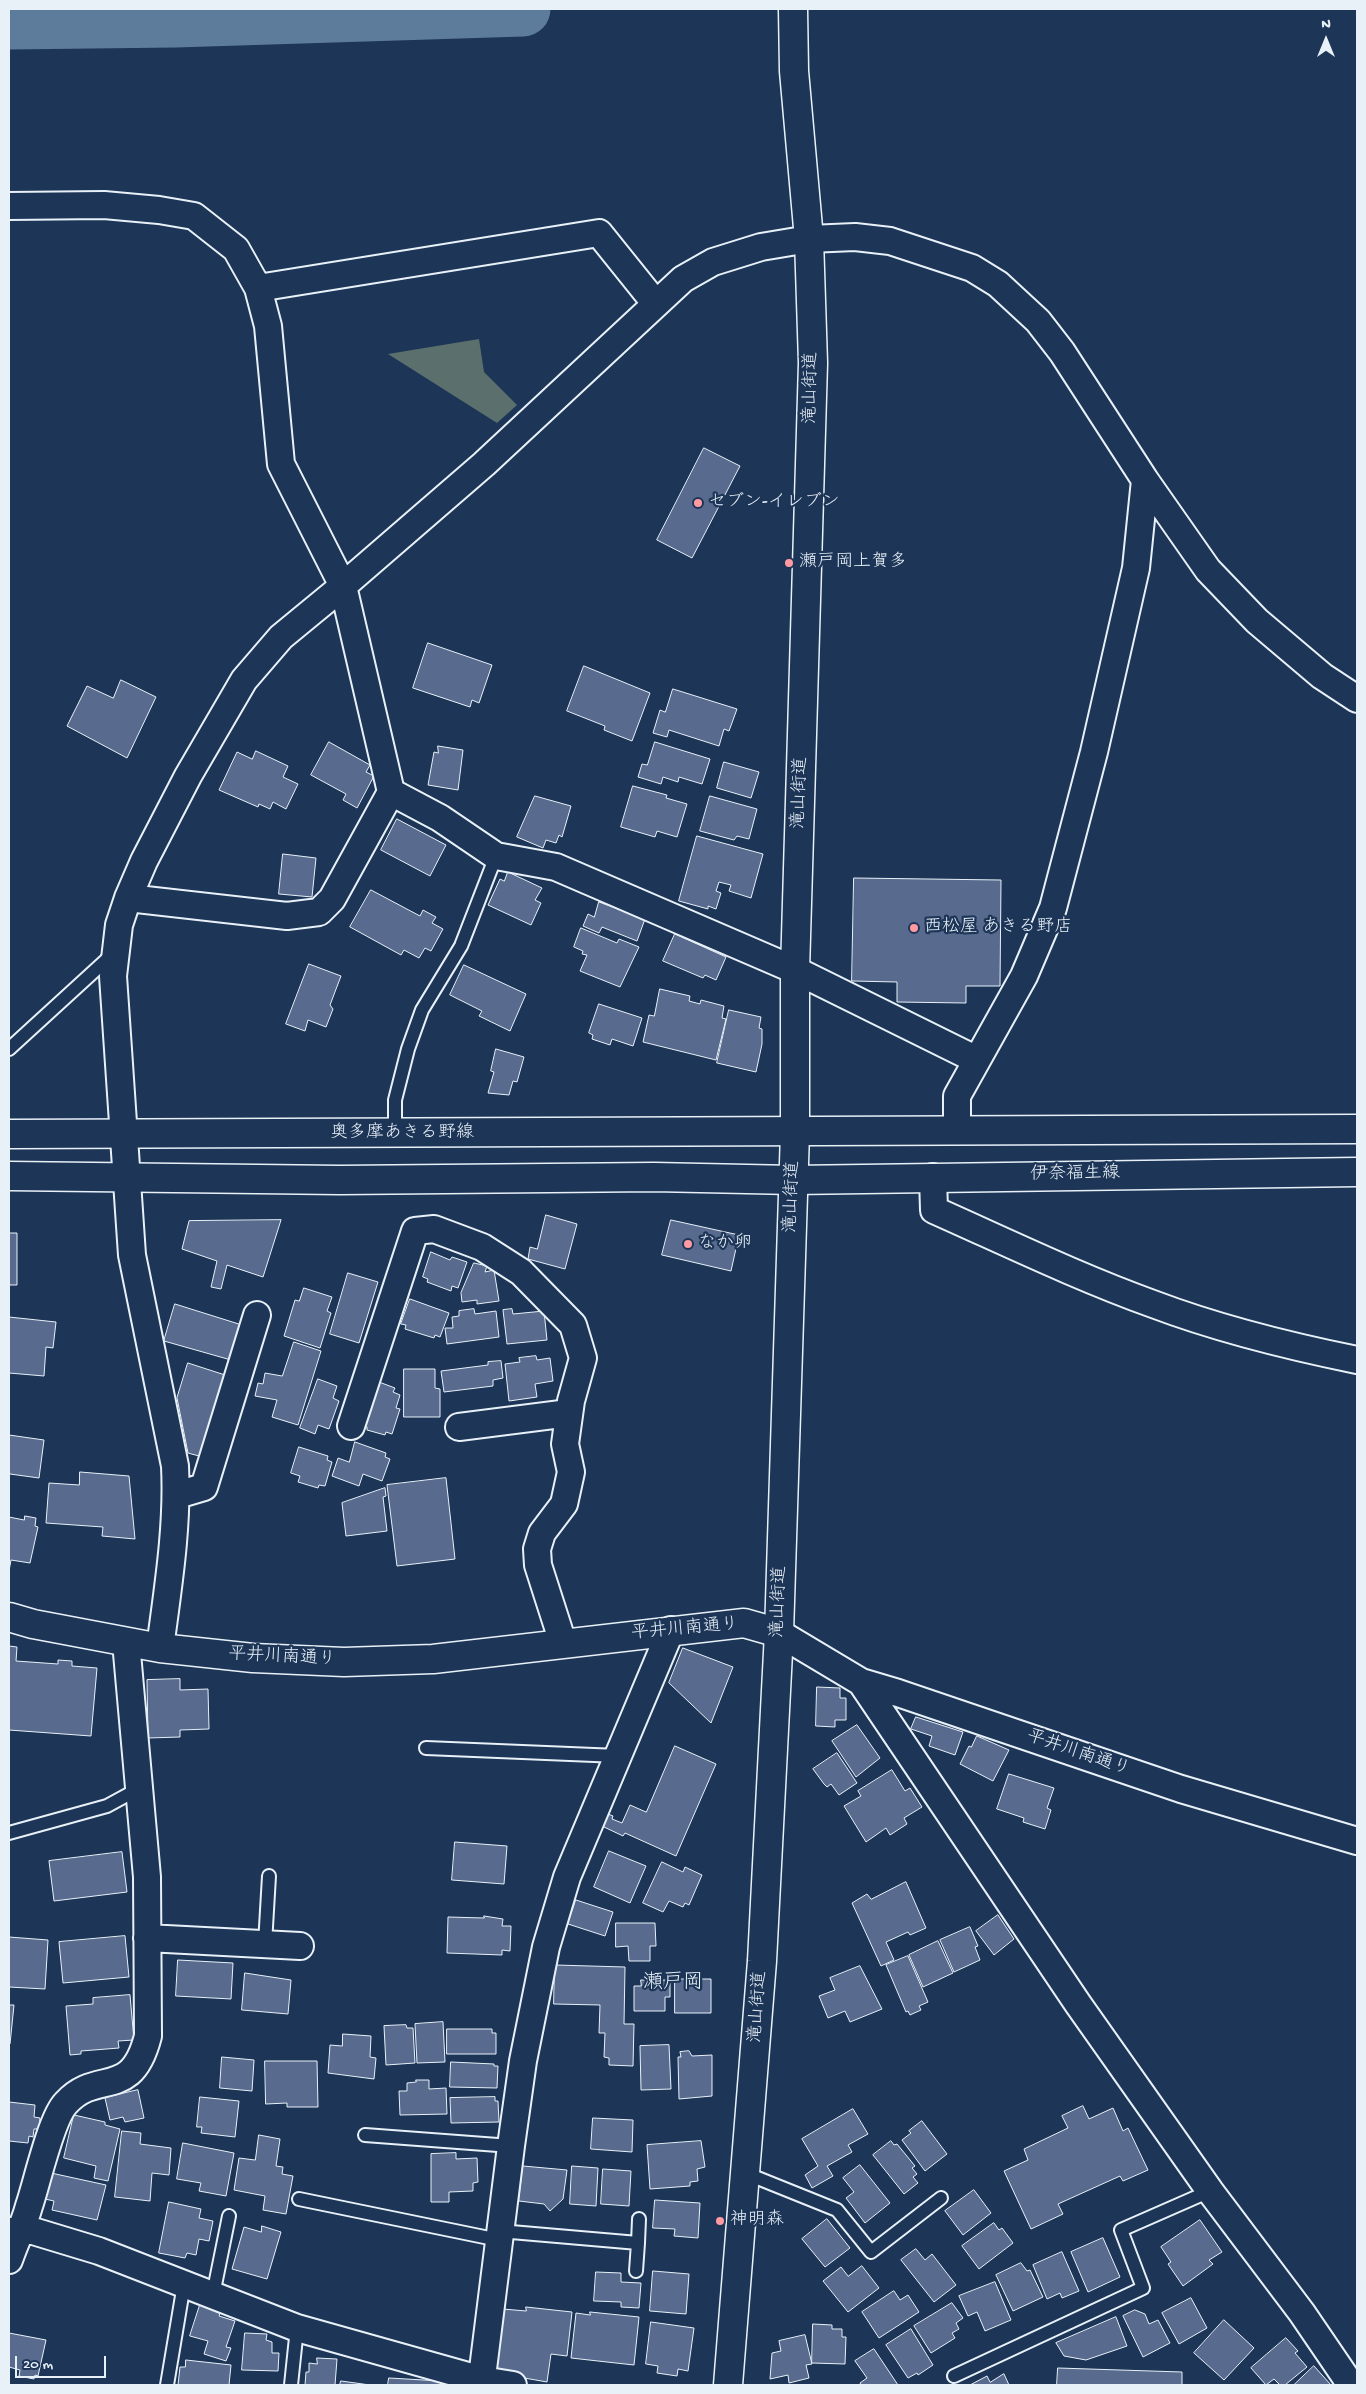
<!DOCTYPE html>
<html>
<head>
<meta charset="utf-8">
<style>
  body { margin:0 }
  #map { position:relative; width:1366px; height:2394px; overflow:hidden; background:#1d3557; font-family:"Gochi Hand",sans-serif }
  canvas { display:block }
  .frame { position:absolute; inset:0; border:10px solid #e8f1f8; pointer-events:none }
  .north { position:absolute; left:1301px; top:15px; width:50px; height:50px; -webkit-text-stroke:4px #1d3557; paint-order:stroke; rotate:0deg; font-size:14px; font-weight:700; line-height:20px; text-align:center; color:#e8f1f8 }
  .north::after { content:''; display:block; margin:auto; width:18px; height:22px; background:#e8f1f8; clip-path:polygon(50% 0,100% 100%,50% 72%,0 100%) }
  .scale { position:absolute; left:15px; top:2356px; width:91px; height:22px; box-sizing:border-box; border:2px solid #e8f1f8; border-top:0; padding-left:6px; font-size:15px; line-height:18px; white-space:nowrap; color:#e8f1f8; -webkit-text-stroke:4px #1d3557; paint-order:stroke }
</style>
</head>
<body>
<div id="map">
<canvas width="1366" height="2394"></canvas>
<div class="frame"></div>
<div class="north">N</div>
<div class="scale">20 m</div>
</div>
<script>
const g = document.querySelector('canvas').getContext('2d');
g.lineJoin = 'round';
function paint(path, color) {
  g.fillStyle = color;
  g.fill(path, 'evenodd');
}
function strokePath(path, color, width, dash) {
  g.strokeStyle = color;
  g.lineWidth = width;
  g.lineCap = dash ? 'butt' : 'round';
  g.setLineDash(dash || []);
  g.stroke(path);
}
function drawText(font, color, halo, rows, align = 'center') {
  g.font = font + ' "Gochi Hand","Klee One",sans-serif';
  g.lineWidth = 4.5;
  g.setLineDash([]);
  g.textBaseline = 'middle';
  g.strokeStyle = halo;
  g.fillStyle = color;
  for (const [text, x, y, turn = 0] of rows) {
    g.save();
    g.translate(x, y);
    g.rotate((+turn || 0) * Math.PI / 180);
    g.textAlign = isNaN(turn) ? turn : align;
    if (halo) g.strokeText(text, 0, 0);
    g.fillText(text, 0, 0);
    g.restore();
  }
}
paint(new Path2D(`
  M479 339 484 372 517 405 497 423 388 354Z`), '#5b706c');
strokePath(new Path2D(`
  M9 22 176 20 523 9`), '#5d7b9a', 55);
const building = new Path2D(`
  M704 448 740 466 692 558 657 540Z
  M428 643 492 665 479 703 472 700 470 707 413 688Z
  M584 666 650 693 632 741 604 730 605 726 567 711Z
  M121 680 156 697 127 758 67 726 87 686 113 698Z
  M673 689 737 709 729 731 724 729 719 746 669 730 667 737 653 733 660 710 665 712Z
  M329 742 370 765 366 772 374 776 357 808 343 800 346 794 311 775Z
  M655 742 710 759 702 784 679 777 678 782 663 777 661 784 638 777 642 764 647 765Z
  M438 746 463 750 458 790 428 785 434 752 438 753Z
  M256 751 288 766 283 777 298 784 286 809 273 802 270 809 259 804 258 807 219 790 237 752 252 759Z
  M724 762 759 772 751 798 717 788Z
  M633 786 667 795 666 798 687 804 677 837 657 831 655 837 621 827Z
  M535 796 571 806 562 837 559 835 556 843 546 840 543 848 517 837Z
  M710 796 757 809 749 839 737 836 734 840 700 831Z
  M397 819 446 845 430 876 381 850Z
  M697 836 763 854 751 898 729 891 731 885 719 882 716 891 721 893 716 909 708 906V909L679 901Z
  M283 854 316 858 312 897 279 894Z
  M508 872 542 888 535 900 541 903 531 925 488 905 500 879 504 881Z
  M854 878 1001 880 1000 986H966V1003L897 1002V982L852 981Z
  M371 890 420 916 423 910 436 917 432 923 443 929 431 951 425 948 419 958 404 950 401 955 350 927Z
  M599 902 645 919 637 941 602 927 599 933 583 926 588 914 594 917Z
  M581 928 617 943 619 939 639 947 620 987 580 971 587 955 582 954 583 951 574 947Z
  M675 934 726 957 716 980 705 975 703 978 663 961Z
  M309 964 341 976 330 1005 333 1009 326 1027 308 1020 305 1031 286 1024Z
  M464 965 526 994 510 1031 479 1016 482 1011 450 995Z
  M660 989 690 996 689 1001 700 1004 701 1000 724 1006 722 1018 726 1019 716 1060 643 1042 649 1015 654 1016Z
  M599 1004 642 1018 633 1046 612 1039 610 1045 592 1039 593 1035 589 1033Z
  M729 1010 761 1017 759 1028 762 1029V1044L756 1072 717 1063Z
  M496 1049 524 1057 517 1082 513 1081 509 1095 488 1093 494 1072 491 1071Z
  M546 1215 577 1224 565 1269 528 1259 530 1247 537 1249Z
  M281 1220 263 1277 227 1265 221 1289 211 1287 217 1261 182 1249 189 1221Z
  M671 1220 739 1235 731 1271 662 1255Z
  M9 1233H17V1285H9Z
  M431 1252 450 1260 452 1257 467 1262 458 1288 452 1286 451 1291 427 1282 428 1279 423 1277Z
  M474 1263 487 1266 485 1272 494 1270 499 1301 477 1304V1300L462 1302 461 1293Z
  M348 1273 378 1282 359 1343 330 1334Z
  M304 1288 332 1297 327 1311 331 1313 320 1348 284 1336 295 1300 299 1301Z
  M410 1299 449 1313 440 1337 435 1335 434 1338 405 1329 406 1325 401 1324Z
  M175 1304 242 1325 231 1360 164 1341Z
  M474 1309 475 1314 496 1311 499 1337 447 1344 445 1328H453L452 1317 459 1316V1311Z
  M512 1309 513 1314 544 1311 547 1340 507 1344 503 1310Z
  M9 1317 56 1322 53 1348 46 1347 44 1376 9 1373Z
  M294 1342 321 1351 298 1425 272 1417 277 1400 255 1396 258 1383 263 1384 265 1373 282 1376Z
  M536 1356 537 1360 550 1358 553 1381 535 1384 537 1397 509 1401 505 1364 520 1362 519 1358Z
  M501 1361 503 1378 493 1380V1386L444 1392 441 1371 488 1365V1362Z
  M188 1363 225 1375 199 1456 188 1453 177 1398Z
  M404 1369H435V1388L440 1389V1417H404Z
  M318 1379 337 1386 333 1398 339 1401 329 1429 318 1425 315 1434 300 1428Z
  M379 1382 395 1388 393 1392 400 1395 396 1408 400 1409 392 1434 386 1432 385 1435 367 1430V1427L362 1426 369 1404 372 1405Z
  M9 1435 44 1440 39 1478 10 1474Z
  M355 1442 386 1453 385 1457 390 1459 382 1481 363 1474 359 1486 332 1476 338 1458 349 1462Z
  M299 1447 328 1456 327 1460 332 1462 325 1486 319 1485 318 1488 298 1482 300 1476 291 1473Z
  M80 1472 129 1476 135 1539 102 1536 103 1527 46 1523 49 1483 79 1485Z
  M446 1478 455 1559 397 1566 387 1485Z
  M385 1488 386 1496 383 1497 387 1531 346 1536 342 1503Z
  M25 1516 36 1518 35 1526 38 1527 30 1563 11 1560 9 1571V1517L24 1520Z
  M9 1646 17 1647 16 1661 58 1664V1660L72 1661V1666L97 1668 91 1736 9 1730Z
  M683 1648 733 1667 711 1723 669 1683Z
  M180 1679V1690L208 1689 209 1729 180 1730V1737L148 1738 147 1680Z
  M817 1687 840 1688V1698H846V1720H835V1727L816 1726Z
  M916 1717 963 1732 955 1755 929 1746 932 1736 911 1729Z
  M857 1725 880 1758 856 1777 832 1741Z
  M977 1736 1009 1750 993 1781 960 1764 969 1746 971 1747Z
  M675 1746 716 1764 676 1856 625 1833 623 1836 602 1826 608 1814 613 1816 612 1819 622 1823 630 1805 646 1812Z
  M837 1753 857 1783 839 1795 831 1784 827 1787 824 1784 813 1769Z
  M892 1770 905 1791 910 1788 922 1807 904 1818 907 1824 890 1835 886 1828 866 1842 844 1806 861 1796 858 1791Z
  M1009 1774 1054 1788 1047 1808 1051 1810 1045 1829 1023 1822 1024 1818 997 1809Z
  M455 1842 507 1846 504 1884 452 1880Z
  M609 1851 646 1866 630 1903 594 1887Z
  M122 1852 127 1892 54 1901 49 1861Z
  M662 1862 683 1872 685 1867 702 1875 689 1905 685 1903 683 1907 669 1901 663 1912 643 1903Z
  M906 1882 926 1928 910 1935 908 1932 886 1942 894 1960 881 1966 852 1903 867 1894 871 1899Z
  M576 1900 613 1912 605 1936 568 1924Z
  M998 1915 1014 1939 994 1955 976 1931Z
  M484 1916 503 1919 502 1926H511L510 1951 502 1950V1955L447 1953 448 1917 484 1918Z
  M616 1923H655L656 1946H650V1961H629L628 1946 616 1947Z
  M970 1927 978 1946 975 1947 980 1960 954 1972 940 1940Z
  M125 1936 129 1977 63 1983 59 1942Z
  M9 1937 48 1940 45 1989 9 1987Z
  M938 1941 953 1973 923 1987 909 1955Z
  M908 1956 928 2002 919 2006 921 2010 910 2015 908 2011 906 2012 886 1965Z
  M178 1960 233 1963 231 1999 176 1996Z
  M555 1965 625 1967 624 2024H634L633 2066 609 2065V2058L604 2057 605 2033H599L600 2005 554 2004Z
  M860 1966 882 2009 850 2022 845 2011 828 2018 819 1996 835 1990 830 1978Z
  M245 1973 291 1980 288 2014 242 2010Z
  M675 1979H711V2013H675Z
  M641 1980H670V1997H665V2011H634V1986H641Z
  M130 1995 134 2040 118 2041 119 2048 81 2051V2054L70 2055 66 2006 93 2004V1998Z
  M9 2005H14L10 2044H9Z
  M443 2022 445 2062 417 2063 415 2024Z
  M406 2025 407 2028H413L415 2063 386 2065 384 2026Z
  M447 2029H492V2033H496V2054H447Z
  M343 2034 371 2036 370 2057 376 2058 374 2079 328 2073 330 2045 342 2046Z
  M669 2045 671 2089 641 2090 640 2046Z
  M689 2051 692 2056 712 2055V2096L679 2099 678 2057H681L680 2052Z
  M222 2057 254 2060 252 2091 220 2088Z
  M265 2061H317L318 2107H287V2103L266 2104Z
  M451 2062 494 2064V2066H498L497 2088 450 2087Z
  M416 2080H429V2089L446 2088 447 2114 400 2115 399 2091H407V2083L416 2082Z
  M138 2090 144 2118 125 2122 123 2117 110 2120 105 2098Z
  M200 2097 239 2101 235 2137 201 2133 202 2127H197Z
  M495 2097V2101H498L499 2122 451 2123 450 2098Z
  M9 2102 35 2105 34 2117 40 2118 39 2129H34L33 2137 29 2136 28 2143 9 2141Z
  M1083 2106 1089 2119 1113 2108 1123 2131 1128 2128 1148 2170 1123 2181 1120 2176 1058 2204 1063 2214 1031 2229 1004 2171 1028 2160 1024 2149 1068 2128 1062 2116Z
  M853 2109 868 2134 848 2145 852 2152 827 2166 833 2176 812 2188 805 2175 818 2166 802 2139Z
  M74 2115 105 2122V2125L120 2129 108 2181 94 2178 96 2166 64 2158Z
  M593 2118 633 2120 632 2152 591 2149Z
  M922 2121 947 2154 925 2171 902 2140 911 2133 909 2131Z
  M122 2131 141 2133 140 2144 171 2148 169 2175 152 2173 150 2201 115 2197Z
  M259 2135 280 2139 276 2166 283 2167 282 2174 293 2176 286 2214 263 2210 265 2196 234 2190 239 2158 255 2160Z
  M701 2141 705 2167 697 2169 698 2181 690 2182V2186L650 2189 647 2145Z
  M891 2141 894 2145 897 2144 915 2166 912 2168 917 2174 913 2177 918 2183 904 2194 873 2155Z
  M183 2143 234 2153 226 2196 199 2191 201 2183 177 2179Z
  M456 2153V2159L477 2158 478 2182 473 2183V2191L449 2192V2202H431V2154Z
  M860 2165 890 2203 865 2223 846 2198 854 2192 843 2178Z
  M523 2166 567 2170 563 2199 550 2211 544 2204 519 2201Z
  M572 2166 598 2168 596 2206 570 2204Z
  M603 2169 631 2171 629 2206 601 2204Z
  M51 2173 106 2185 97 2220 52 2210 54 2201 45 2199Z
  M974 2190 991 2213 963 2235 945 2211Z
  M655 2200 700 2203 698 2238 674 2236 675 2229 653 2228Z
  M169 2202 201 2209 199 2218 213 2221 209 2241 199 2239 196 2255 187 2253 185 2258 159 2253Z
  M827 2219 850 2248 825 2267 802 2239Z
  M1200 2220 1222 2252 1209 2260 1213 2264 1183 2286 1168 2264 1171 2262 1161 2247Z
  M994 2223 999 2230 1002 2228 1013 2243 979 2269 962 2246Z
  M262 2226 281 2232 267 2279 232 2269 244 2227 261 2232Z
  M1103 2238 1120 2277 1088 2292 1071 2252Z
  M916 2249 925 2260 932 2254 956 2285 934 2302 901 2260Z
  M1062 2252 1079 2291 1062 2298 1060 2293 1047 2299 1033 2265Z
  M1021 2263 1027 2271 1030 2270 1043 2297 1013 2311 996 2275Z
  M862 2266 879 2288 848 2312 823 2281 841 2267 848 2276Z
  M653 2271 689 2274 686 2314 650 2311Z
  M596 2272 621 2273V2282L641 2283 639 2308 621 2307V2302L594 2301Z
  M995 2282 1011 2320 985 2331 977 2312 968 2316 959 2296Z
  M894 2291 900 2300 908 2295 919 2312 879 2338 862 2312Z
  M1191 2298 1207 2328 1179 2344 1162 2313Z
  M952 2303 963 2318 956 2323 959 2329 952 2333 955 2338 931 2353 914 2326Z
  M200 2305 220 2313 219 2316 235 2321 226 2347 231 2348 226 2361 204 2354 208 2341 190 2336Z
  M526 2307 572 2312 567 2356 551 2354 547 2382 496 2373 503 2309 526 2311Z
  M1135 2310 1145 2314 1149 2324 1158 2320 1170 2343 1143 2357 1123 2316Z
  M590 2312 639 2317 634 2365 571 2358 576 2313 590 2315Z
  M1116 2317 1127 2346 1086 2360 1064 2356 1056 2343Z
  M1224 2320 1254 2348 1224 2380 1194 2353Z
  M651 2322 694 2328 688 2371 678 2369 677 2376 657 2373 658 2366 646 2364Z
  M813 2324 832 2325V2329H842V2337H846L845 2364 812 2363Z
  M911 2329 933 2365 918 2375 917 2373 908 2378 886 2345Z
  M9 2333 46 2340 38 2376 35 2375 34 2379 19 2376 20 2370 9 2367Z
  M245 2333 267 2334 266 2340 272 2342V2353H279L278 2371 242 2370Z
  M805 2335 812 2364 806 2365 809 2378 789 2383 788 2375 770 2379 772 2353 781 2351 779 2341Z
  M1286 2338 1298 2351 1295 2353 1307 2367 1285 2385H1280L1274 2379 1266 2385 1251 2368Z
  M874 2349 898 2385H861L860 2383 867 2378 855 2361Z
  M317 2358 337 2359 335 2385H305L306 2372H309V2363L317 2364Z
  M186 2360 231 2365 229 2385H178L180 2367H185Z
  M1314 2366 1331 2385H1294Z
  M1058 2368 1182 2372V2385H1057Z
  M1004 2374 1009 2385H970L987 2376 990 2382Z
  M389 2378 441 2381V2385H388Z
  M341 2381 370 2385H340Z`);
paint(building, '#586b8f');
strokePath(building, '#e8f1f8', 1);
const service = new Path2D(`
  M9 1049 114 953
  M395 1134V1100L408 1049 422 1010 461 946 496 856
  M426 1748 618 1756
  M9 1833 107 1806 140 1788
  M265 1944 269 1876
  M365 2135 511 2146
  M745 2173 837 2210 871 2252 941 2198
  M299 2199 499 2240 511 2232 638 2243 639 2219
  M636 2271 638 2243
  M213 2295 229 2216
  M954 2376 1143 2288 1121 2230 1210 2191
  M167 2385 184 2284
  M291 2385 297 2328`);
const minor = new Path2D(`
  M9 206 104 205 159 210 194 216 236 249 258 288 268 326 281 464 343 586 391 792 332 899 319 912 287 916 128 898
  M258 288 599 233 656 304
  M391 792 440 818 496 856 556 867 795 970 977 1060
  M957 1130V1096L1024 976 1053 908 1094 752 1136 568 1145 480
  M933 1177 934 1210C1006 1242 1078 1277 1153 1304 1219 1329 1288 1346 1357 1360
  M351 1426 415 1231 434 1229 482 1247 521 1272 573 1325 583 1358 571 1401 565 1444 571 1472 564 1504 542 1533 537 1549 538 1565 563 1643
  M459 1427 569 1413
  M177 1495 204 1487 257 1315
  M779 1633 861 1682 898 1693 1181 1789 1357 1841
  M160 1648C168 1587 178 1527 175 1466L132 1255 113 976 119 925 128 898 144 861 188 776 244 680 281 637 343 586 484 464 683 279 713 262 761 247 809 239 855 237 890 241 972 268 998 284 1038 321 1062 352 1145 480 1208 570 1257 621 1322 676 1357 699
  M861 1682 1078 2004 1210 2191 1302 2313 1351 2385
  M147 1938 300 1946
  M9 2231H33L99 2251 297 2328 482 2380 513 2385
  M9 2260C15 2242 24 2225 29 2206 37 2183 51 2118 66 2103 98 2068 131 2102 148 2036L147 1877 126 1642
  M481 2385 511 2146 523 2061 546 1947 567 1877 671 1630`);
const tertiary = new Path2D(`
  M9 1617 33 1624 160 1648 253 1658 344 1662 433 1659 744 1623 779 1633`);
const secondary = new Path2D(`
  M9 1134 1357 1129
  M9 1176 340 1180 654 1177 793 1180 1357 1172`);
const trunk = new Path2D(`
  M728 2385 762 1961 779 1633 795 1132V970L813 363 809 239 794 71 793 9`);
strokePath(service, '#e8f1f8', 16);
strokePath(minor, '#e8f1f8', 30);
strokePath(tertiary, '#e8f1f8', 31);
strokePath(secondary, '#e8f1f8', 31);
strokePath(trunk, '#e8f1f8', 31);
strokePath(service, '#1d3557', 12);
strokePath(minor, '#1d3557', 26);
strokePath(tertiary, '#1d3557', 28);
strokePath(secondary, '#1d3557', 28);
strokePath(trunk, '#1d3557', 28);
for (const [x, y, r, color] of [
  [698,503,5,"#ff9aa2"],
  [789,563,5,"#ff9aa2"],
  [914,928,5,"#ff9aa2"],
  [688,1244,5,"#ff9aa2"],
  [720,2221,5,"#ff9aa2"]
]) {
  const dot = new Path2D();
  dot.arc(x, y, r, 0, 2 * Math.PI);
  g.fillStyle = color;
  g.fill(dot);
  strokePath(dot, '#1d3557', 2);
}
drawText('18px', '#e8f1f8', '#1d3557', [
  ["滝山街道",812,388,-89],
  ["滝山街道",801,793,-88],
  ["奥多摩あきる野線",402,1134],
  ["伊奈福生線",1075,1175,-1],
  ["滝山街道",793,1197,-88],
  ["滝山街道",780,1602,-88],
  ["平井川南通り",685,1630,-5],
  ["平井川南通り",282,1658,3],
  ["平井川南通り",1078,1754,19],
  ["滝山街道",759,2007,-86]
]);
drawText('18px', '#e8f1f8', '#1d3557', [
  ["セブン-イレブン",708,503],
  ["瀬戸岡上賀多",799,563],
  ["西松屋 あきる野店",924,928],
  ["なか卵",698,1244],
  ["神明森",730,2221]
], 'left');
drawText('20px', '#e8f1f8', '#1d3557', [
  ["瀬戸岡",673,1984]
]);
</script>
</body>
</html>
